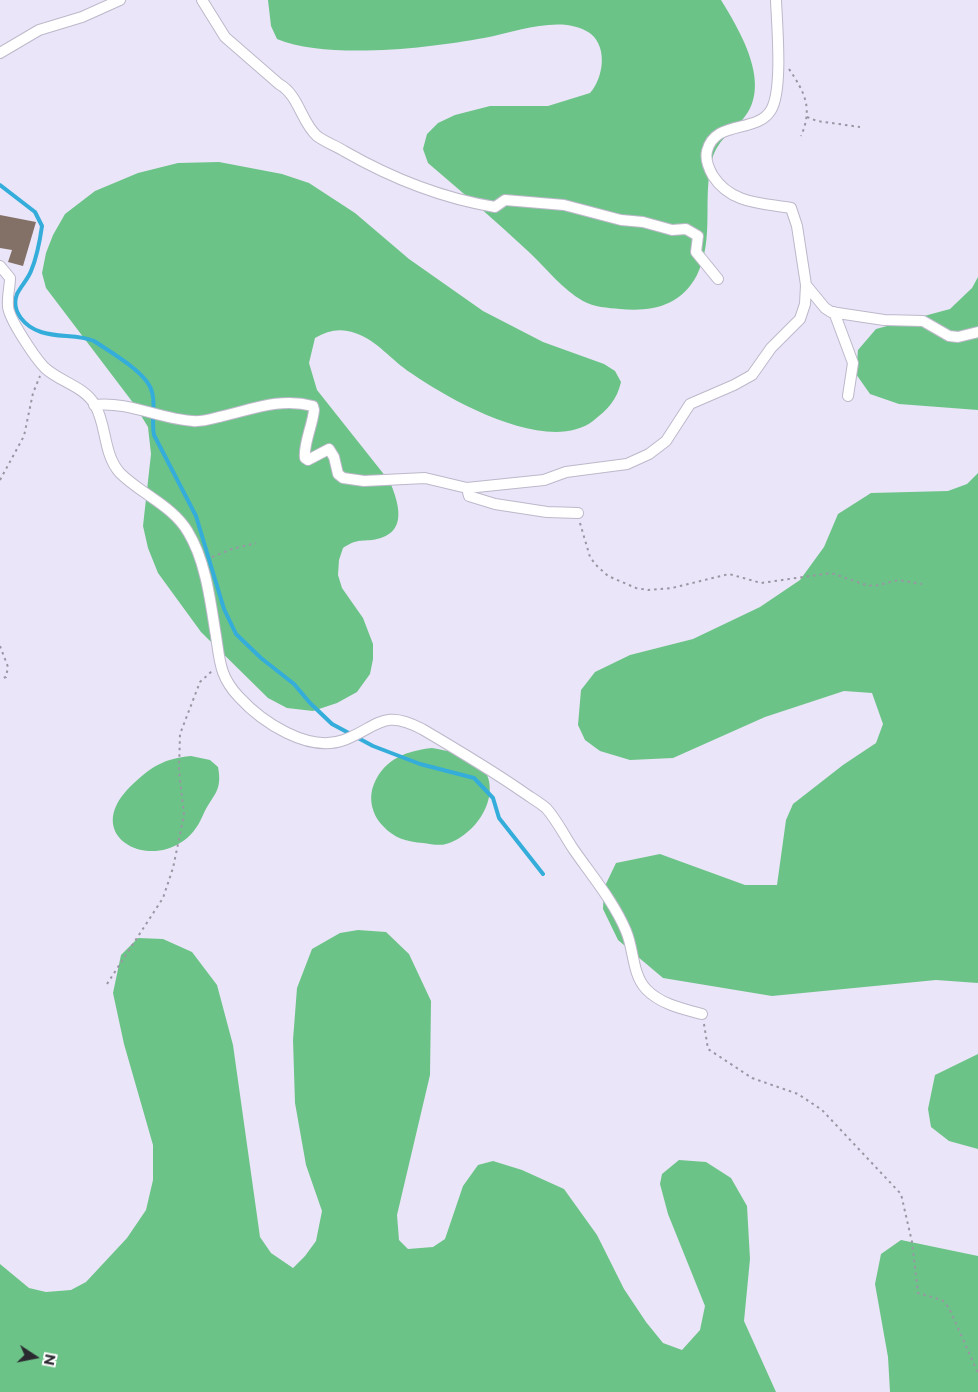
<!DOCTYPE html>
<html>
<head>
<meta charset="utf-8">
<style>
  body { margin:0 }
  #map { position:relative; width:978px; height:1392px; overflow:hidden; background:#eae5f8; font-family:Montserrat,sans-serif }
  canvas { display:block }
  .north { position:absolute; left:10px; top:1332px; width:50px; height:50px; -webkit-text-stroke:4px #fff; paint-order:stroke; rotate:101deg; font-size:14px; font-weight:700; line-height:20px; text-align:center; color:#2b2930 }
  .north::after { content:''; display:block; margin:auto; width:18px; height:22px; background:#2b2930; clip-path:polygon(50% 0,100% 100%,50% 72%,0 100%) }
</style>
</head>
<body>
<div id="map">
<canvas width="978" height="1392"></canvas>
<div class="north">N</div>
</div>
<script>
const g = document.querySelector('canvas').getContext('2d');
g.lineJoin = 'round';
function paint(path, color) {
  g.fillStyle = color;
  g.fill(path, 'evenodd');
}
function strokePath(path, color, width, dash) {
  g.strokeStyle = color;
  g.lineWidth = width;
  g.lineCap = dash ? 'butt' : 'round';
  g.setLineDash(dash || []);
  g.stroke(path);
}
paint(new Path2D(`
  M268 0H721C740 31 773 85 743 119 730 133 717 141 712 160 702 199 715 238 697 275 681 306 652 312 620 309 608 308 594 307 583 301 562 289 548 270 530 253 497 222 462 192 428 163L423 149 427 134 438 123 455 115 490 106H548L590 93C603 79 608 48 591 34 585 29 575 26 567 25 541 22 510 33 484 38 430 48 328 60 277 39L271 26Z
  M219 162 282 174 309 183 355 213 409 259 483 311 543 342 604 364 615 371 621 382C617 400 608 409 593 421 548 455 451 401 411 373 392 361 377 340 355 333 341 328 328 330 315 338L309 363 317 390 390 482C400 506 408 535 372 540 358 541 355 540 343 548L339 560 338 575 342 588 363 618 373 644V659L370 674 357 692 337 703 313 711 287 708 268 698 201 632 158 573 148 548 143 526 151 454 148 427 134 404 46 288 42 273 46 253 53 235 65 214 95 191 138 173 178 163Z
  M978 277V410L899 404 870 394 856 374 858 350 876 329 950 309 972 288Z
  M978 473V983L936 980 772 996 663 978 618 940 603 909 604 888 616 863 660 854 745 885H777L786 820 793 804 843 765 876 743 883 724 872 693 844 691 765 717 673 758 630 760 600 751 585 740 578 725 581 690 595 672 630 655 693 639 760 607 800 580 824 547 838 514 871 493 948 491 967 484Z
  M432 748C446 750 476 757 484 769 502 797 475 836 446 844 440 846 430 844 423 843 407 842 394 838 383 826 372 815 368 798 374 784 385 758 407 751 432 748Z
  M191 756 210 760 218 767C223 792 212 795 203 815 175 884 68 843 134 783 154 765 164 759 191 756Z
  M358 930 386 932 409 954 431 1001 430 1075 397 1215 399 1240 408 1249 433 1247 445 1239 463 1186 478 1165 493 1161 522 1170 564 1189 597 1235 624 1289 646 1322 663 1343 682 1350 700 1330 705 1306 668 1214 660 1184 662 1174 679 1160 706 1162 731 1178 747 1206 750 1259 744 1321 776 1392H0V1264L29 1288 46 1292 71 1290 86 1282 127 1238 146 1210 153 1180V1145L124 1044 113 993 121 955 138 938 163 939 192 952 217 985 233 1045 260 1237 271 1253 293 1268 305 1256 316 1241 322 1211 306 1165 295 1103 293 1040 297 988 312 949 340 933Z
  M978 1054V1149L949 1141 931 1127 928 1109 935 1075Z
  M901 1240 978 1256V1392H890L888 1357 875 1284 881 1254Z`), '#6cc387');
strokePath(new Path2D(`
  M0 185 35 212 42 226C40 240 37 257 31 271 28 279 21 286 17 294 10 312 26 327 41 332 58 338 78 334 94 341 110 352 148 373 152 392 156 406 151 421 154 435L196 516 224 609 236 634 261 658 294 684 310 703 332 724 373 746 420 764 474 778 493 798 499 818 543 874`), '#35adda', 4);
paint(new Path2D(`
  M0 215 36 222 23 266 8 262 12 250 0 248Z`), '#837168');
const minor = new Path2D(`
  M202 0 225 37 279 84C299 95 301 122 317 136 325 142 336 146 344 151 391 178 441 198 495 207L505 200 564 205 621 220 643 222 672 230 686 229 698 236 696 252 718 279
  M776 0C777 26 783 90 771 110 757 134 715 119 707 151 705 159 709 169 713 176 731 204 762 203 791 208L797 226 806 285 825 308 831 312 884 320 923 321 949 336 958 337 978 332
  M0 53 39 30 82 17 120 0
  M0 266 10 278C10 287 7 296 8 306 8 318 36 359 45 368 60 382 84 386 95 405 107 426 103 454 120 473 141 494 173 506 188 532 205 560 210 598 215 630 220 658 218 675 239 697 262 722 308 753 344 740 378 727 383 708 422 729 456 749 490 769 523 792 530 797 539 802 546 808 557 820 565 837 574 850 592 876 614 902 626 931 634 949 632 974 646 989 660 1004 683 1009 702 1014
  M834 312 853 363 848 396
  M94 405C129 401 159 419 193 421 201 422 211 419 219 417 251 410 279 397 313 406L314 410C313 424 303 445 305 458L308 460 329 449 334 457 338 474 343 478 364 481 425 478 467 488 544 480 566 472 627 464 649 454 666 441 690 404 734 385 752 375 771 348 800 319 805 304 806 285
  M467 488 469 496 495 504 547 512 578 513`);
strokePath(minor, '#bdb8ca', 12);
strokePath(new Path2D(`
  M789 69C805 93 813 108 801 136
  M807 117 817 121 860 127
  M0 480 24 436 33 393 40 376
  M580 523 590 557 596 565 608 576 636 588 648 590 672 588 729 574 761 583 831 573 866 585 875 586 898 580 922 584
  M212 557 232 549 256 543
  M0 646 8 667 6 677 0 679
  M107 984 163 898 173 868 184 815 179 770 180 734 200 682 212 671
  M704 1024 708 1049 752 1078 798 1094 822 1110 901 1194 912 1242 918 1293 942 1300 949 1308 978 1373`), '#9a96a4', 2, [2.5, 4]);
strokePath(minor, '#fff', 10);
</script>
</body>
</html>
